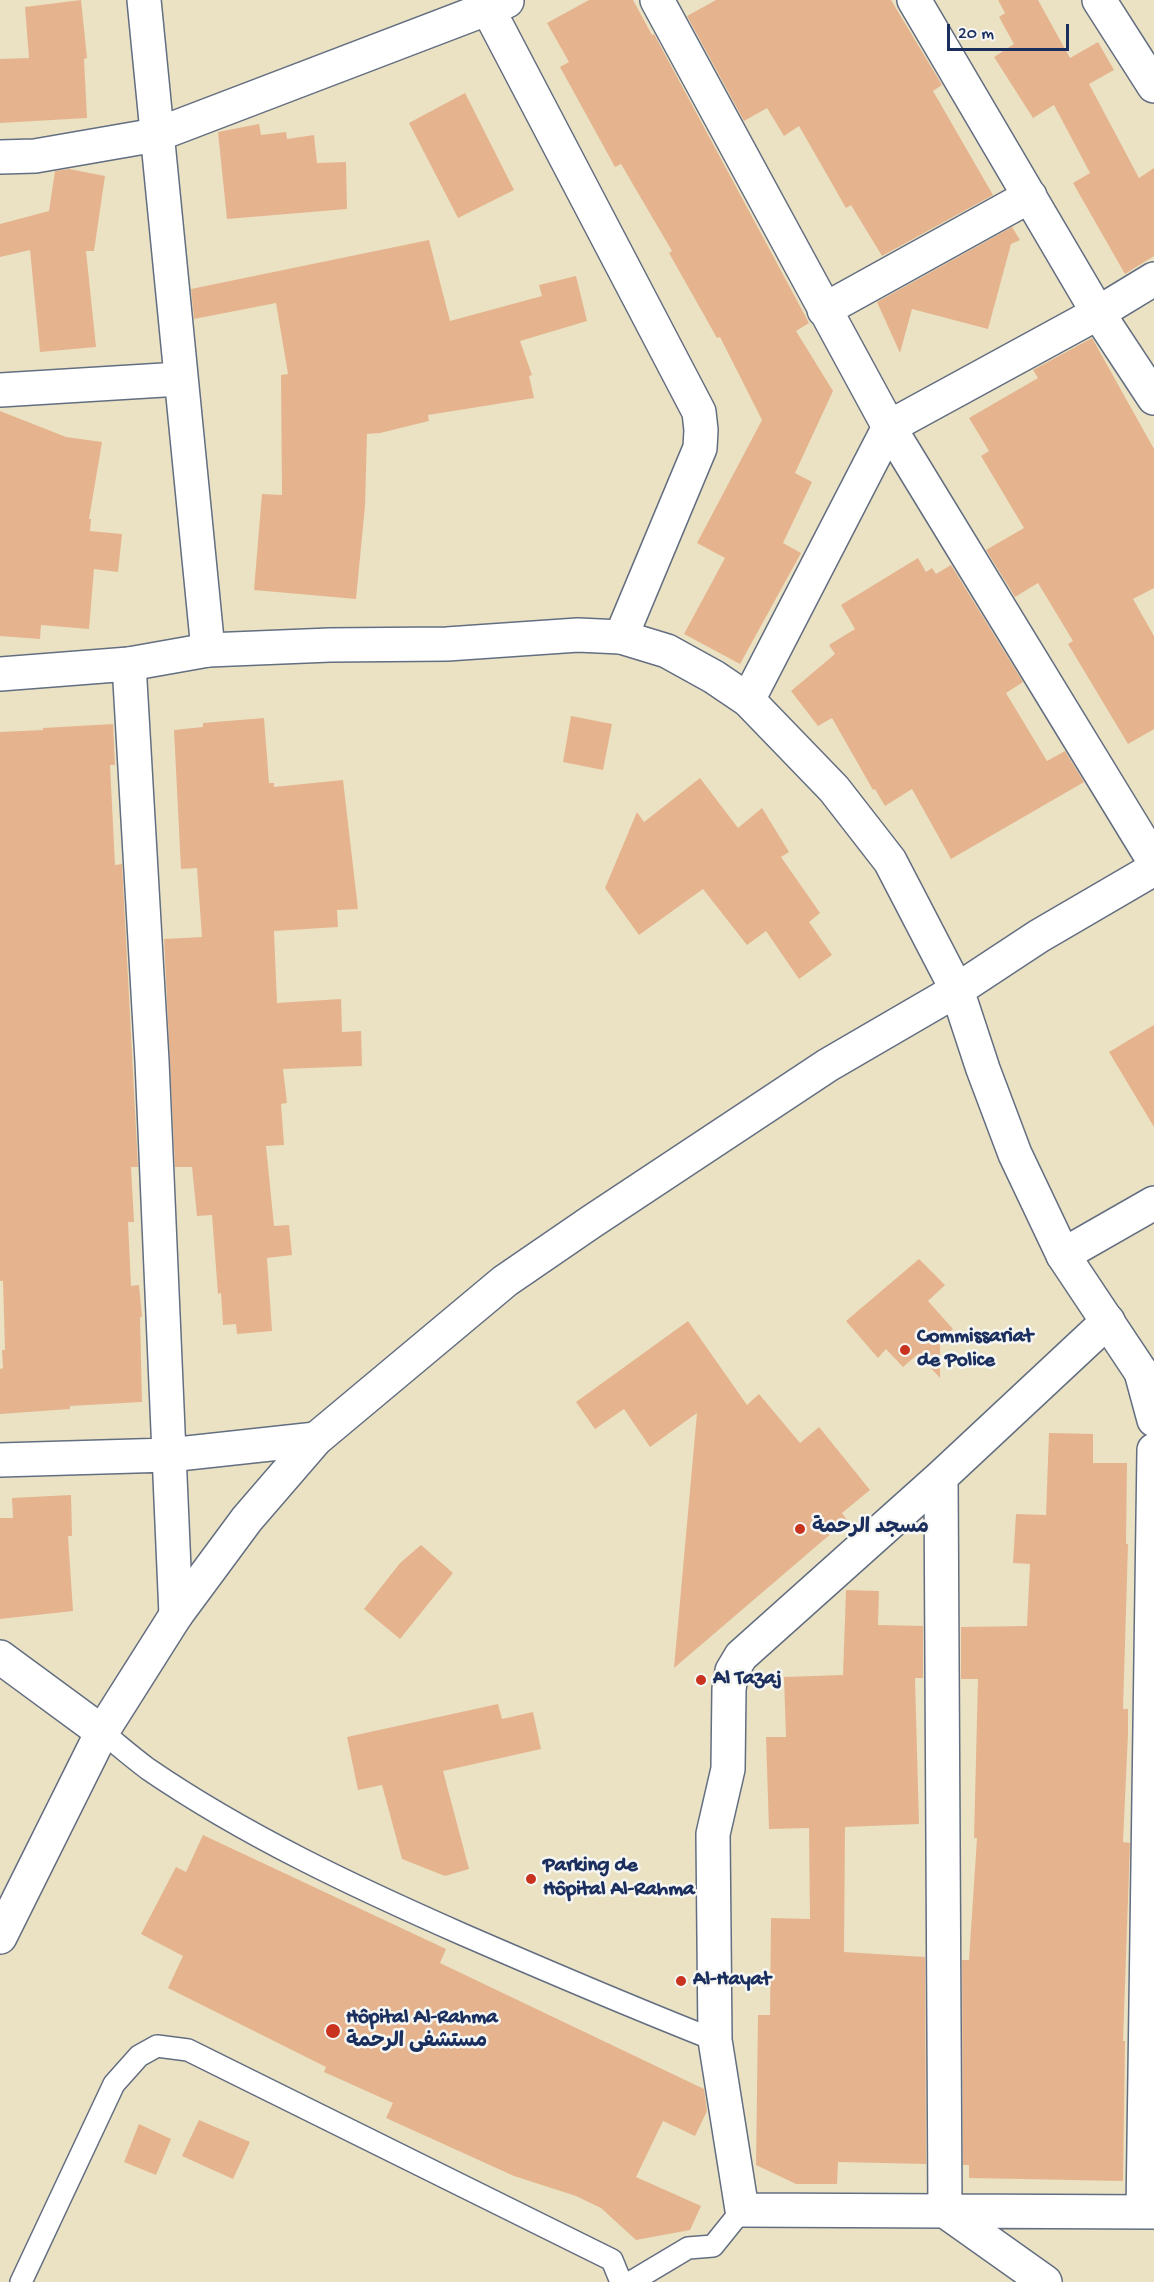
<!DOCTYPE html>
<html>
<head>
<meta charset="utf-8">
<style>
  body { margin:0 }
  #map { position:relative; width:1154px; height:2282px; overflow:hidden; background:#eae2c3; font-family:"Gochi Hand",sans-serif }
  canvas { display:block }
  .scale { position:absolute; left:947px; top:24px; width:122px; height:27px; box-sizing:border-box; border:3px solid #1b2f5e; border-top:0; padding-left:8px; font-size:18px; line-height:21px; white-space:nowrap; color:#1b2f5e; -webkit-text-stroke:4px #f6f6f2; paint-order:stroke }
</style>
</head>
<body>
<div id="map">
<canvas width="1154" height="2282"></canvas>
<div class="scale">20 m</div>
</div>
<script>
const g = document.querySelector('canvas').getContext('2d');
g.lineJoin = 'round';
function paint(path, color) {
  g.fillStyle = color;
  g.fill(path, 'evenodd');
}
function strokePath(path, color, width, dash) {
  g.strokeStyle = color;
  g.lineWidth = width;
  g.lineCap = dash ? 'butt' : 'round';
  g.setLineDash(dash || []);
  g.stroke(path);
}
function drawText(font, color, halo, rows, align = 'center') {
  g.font = font + ' "Gochi Hand","Playpen Sans Arabic",sans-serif';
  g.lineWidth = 5;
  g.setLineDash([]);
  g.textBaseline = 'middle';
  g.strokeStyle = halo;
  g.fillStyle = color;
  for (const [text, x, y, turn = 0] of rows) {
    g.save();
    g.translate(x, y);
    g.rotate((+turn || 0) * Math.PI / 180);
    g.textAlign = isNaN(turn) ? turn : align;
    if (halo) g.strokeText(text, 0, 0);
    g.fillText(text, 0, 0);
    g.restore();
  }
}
paint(new Path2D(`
  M81 0 87 58 84 59 87 118 0 123V59L29 58 25 7Z
  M589 0H633L652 35 654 34 809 323 796 331 833 391 795 473 812 482 783 543 801 553 740 664 684 634 725 558 697 543 762 420 720 337 717 338 669 253 672 251 621 164 615 167 560 67 569 62 547 23Z
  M716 0H891L942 85 933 91 993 195 882 256 851 205 846 208 799 126 784 136 767 108 744 121 687 16Z
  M998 0H1038L1070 58 1098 42 1114 70 1089 84 1139 178 1154 168V256L1125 274 1073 183 1090 173 1054 105 1033 118 994 57 1014 44 999 17 1005 13Z
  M465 93 514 190 458 218 409 123Z
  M259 124 261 135 286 132 287 139 314 135 317 163 346 162 347 209 227 219 218 132Z
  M69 169 105 176 94 251H86L96 347 40 352 30 250 0 257V224L49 211 55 171Z
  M1012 227 1020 240 1011 244 988 329 912 309 900 353 877 302Z
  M429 240 450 321 542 296 539 285 576 276 587 321 520 341 532 375 529 376 534 398 428 415 429 421 380 433 367 434 365 506 356 599 254 590 262 494 282 495 281 375 288 374 276 303 194 319 191 289Z
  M1092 338 1154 449V588L1133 599 1154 636V729L1128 744 1068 644 1073 641 1038 583 1015 597 986 550 1024 528 981 456 989 451 969 418 1038 378 1033 370Z
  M0 411 66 437 102 442 89 519H91L90 531 122 534 118 572 94 569 89 629 41 625 40 639 0 636Z
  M918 558 926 572 932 568 936 574 951 565 1023 682 1006 693 1047 761 1065 751 1084 782 951 859 912 789 885 806 875 789 873 790 832 718 818 726 791 691 835 654 829 645 855 629 841 605Z
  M571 716 612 724 603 770 563 762Z
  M264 718 269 783H274V787L343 780 358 909 337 910 338 927 274 931 277 1003 341 999 342 1032 361 1031 362 1066 283 1069 287 1103 281 1104 284 1145 266 1146 274 1226 289 1225 292 1255 267 1258 272 1331 237 1334 236 1324 223 1325 221 1293 218 1294 212 1215 197 1216 192 1167H175L164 939 202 937 197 868 181 869 174 730 203 727V723Z
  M113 724 115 765H110L115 865 122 864 138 1167H131L134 1222H128L131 1286 139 1285 142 1317H140L142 1402 70 1406V1409L0 1414V1369L3 1368 2 1350H5L3 1281H0V732L43 730V728Z
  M700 778 738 828 762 808 789 852 781 857 820 913 809 922 832 955 799 979 766 931 747 945 703 889 639 935 605 888 637 812 644 822Z
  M1154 1025V1127L1109 1052Z
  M919 1259 945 1285 928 1301 953 1329 940 1340V1378L918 1354 903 1367 886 1349 878 1358 846 1321Z
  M688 1321 747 1405 759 1394 800 1443 819 1427 870 1490 842 1513 847 1520 674 1668 697 1413 650 1447 624 1409 595 1429 576 1402Z
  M1049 1433 1093 1434V1463H1127L1126 1544H1128L1123 1709H1128V1734L1123 1842 1130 1843 1123 2041H1125L1123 2181 969 2178V2165H963L962 1960H969L977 1838H974L978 1679H961V1627L1027 1626 1030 1564 1013 1563 1016 1514 1046 1515Z
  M71 1495 72 1536H68L73 1611 0 1619V1518H13L12 1498Z
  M421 1545 453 1573 400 1639 364 1609 400 1563Z
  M846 1590 879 1591 878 1625 923 1626V1678H915L919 1824 845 1827 844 1952 925 1957 926 2164 838 2162 837 2184H796L756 2165 758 2015H770L771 1918 810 1919 809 1828 769 1829 766 1737H786L784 1677 843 1675Z
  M498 1704 502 1719 533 1712 541 1749 443 1771 469 1869 445 1876 402 1859 382 1785 358 1790 347 1737Z
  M203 1835 446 1949 440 1963 704 2089 707 2111 695 2136 663 2121 636 2177 701 2206 690 2230 636 2240 601 2208 576 2196 514 2176 386 2118 393 2103 324 2072 326 2067 168 1988 183 1956 141 1934 176 1867 186 1872Z
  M199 2120 250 2142 233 2179 182 2156Z
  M139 2124 171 2139 156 2175 124 2162Z`), '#e5b48f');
const service = new Path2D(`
  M102 1732C117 1744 132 1757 148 1769 246 1836 355 1887 464 1935 547 1971 631 2007 715 2040
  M21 2282 114 2084 139 2056 157 2046 188 2050 612 2260 621 2282
  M631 2282 688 2248 713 2246 742 2210`);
const minor = new Path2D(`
  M144 0 208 650
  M657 0 889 427 748 700
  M914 0 1098 313 1154 398
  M1099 0 1154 86
  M488 9 699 412 701 430 700 448 621 637
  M0 157 35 156 156 135 507 1
  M1154 279 1098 313 889 427 1154 861
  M824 310 1030 196
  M0 390 180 379
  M129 664 152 1061 176 1615
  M1063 1255 1154 1203
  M1108 1321 941 1477 741 1656 732 1671 729 1689 728 1769 713 1834 715 2040 742 2210 1154 2212
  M1141 1372 1154 1420
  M0 1460 169 1455 316 1439
  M941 1477 945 2211 1045 2282
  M0 1657 102 1732
  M1143 2212 1154 1450`);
const tertiary = new Path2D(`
  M0 674 129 664 208 650 330 645 447 644 578 635 621 637 667 651 714 677 748 700 834 789 890 861 957 990 983 1069 1015 1154 1063 1255 1141 1372 1154 1387
  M0 1937 102 1732 176 1615 247 1519 316 1439 505 1281 591 1222 828 1065 957 990 1039 936 1154 869`);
strokePath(service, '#636e81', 24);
strokePath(minor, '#636e81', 36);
strokePath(tertiary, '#636e81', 36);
strokePath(service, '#fff', 21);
strokePath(minor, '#fff', 33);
strokePath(tertiary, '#fff', 33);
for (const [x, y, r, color] of [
  [905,1350,6,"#c8321e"],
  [800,1529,6,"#c8321e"],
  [701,1680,6,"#c8321e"],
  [531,1879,6,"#c8321e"],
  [681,1981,6,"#c8321e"],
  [333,2031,8,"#c8321e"]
]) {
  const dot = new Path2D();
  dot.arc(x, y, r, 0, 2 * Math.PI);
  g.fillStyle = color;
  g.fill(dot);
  strokePath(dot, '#f6f6f2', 2);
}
drawText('bold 21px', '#1b2f5e', '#f6f6f2', [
  ["Commissariat",917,1338],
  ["de Police",917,1362],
  ["مسجد الرحمة",812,1529],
  ["Al Tazaj",713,1680],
  ["Parking de",543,1867],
  ["Hôpital Al-Rahma",543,1891],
  ["Al-Hayat",693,1981],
  ["Hôpital Al-Rahma",346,2019],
  ["مستشفى الرحمة",346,2043]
], 'left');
</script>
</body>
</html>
